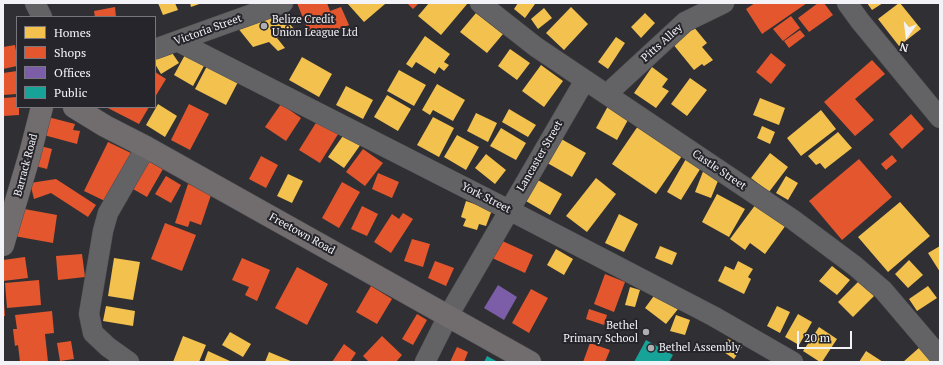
<!DOCTYPE html>
<html>
<head>
<meta charset="utf-8">
<style>
  body { margin:0 }
  #map { position:relative; width:943px; height:365px; overflow:hidden; background:#303034; font-family:"PT Serif",serif }
  canvas { display:block }
  .frame { position:absolute; inset:0; border:4px solid #f3f3f7; pointer-events:none }
  .legend { position:absolute; left:16px; top:16px; width:140px; height:92px; box-sizing:border-box; background:#25252b; border:1px solid #77777d; margin:0; padding:5px 7px; list-style:none; font-size:12px; color:#f3f3f7 }
  .legend li { display:flex; align-items:center; gap:8px; height:20px }
  .legend b { width:20px; border:1px solid #77777d }
  .north { position:absolute; left:887px; top:16px; width:40px; height:40px; -webkit-text-stroke:3px #25252b; paint-order:stroke; rotate:194deg; font-size:11px; font-weight:700; line-height:16px; text-align:center; color:#f3f3f7 }
  .north::after { content:''; display:block; margin:auto; width:14px; height:18px; background:#f3f3f7; clip-path:polygon(50% 0,100% 100%,50% 72%,0 100%) }
  .scale { position:absolute; left:797px; top:331px; width:55px; height:18px; box-sizing:border-box; border:2px solid #f3f3f7; border-top:0; padding-left:5px; font-size:12px; line-height:14px; white-space:nowrap; color:#f3f3f7; -webkit-text-stroke:3px #25252b; paint-order:stroke }
</style>
</head>
<body>
<div id="map">
<canvas width="943" height="365"></canvas>
<div class="frame"></div>
<ul class="legend">
<li><b style="height:11px;background:#f2c14e"></b>Homes</li>
<li><b style="height:11px;background:#e4572e"></b>Shops</li>
<li><b style="height:11px;background:#7b5ea7"></b>Offices</li>
<li><b style="height:11px;background:#17a398"></b>Public</li>
</ul>
<div class="north">N</div>
<div class="scale">20 m</div>
</div>
<script>
const g = document.querySelector('canvas').getContext('2d');
g.lineJoin = 'round';
function paint(path, color) {
  g.fillStyle = color;
  g.fill(path, 'evenodd');
}
function strokePath(path, color, width, dash) {
  g.strokeStyle = color;
  g.lineWidth = width;
  g.lineCap = dash ? 'butt' : 'round';
  g.setLineDash(dash || []);
  g.stroke(path);
}
function drawText(font, color, halo, rows, align = 'center') {
  g.font = font + ' "PT Serif",serif';
  g.lineWidth = 4;
  g.setLineDash([]);
  g.textBaseline = 'middle';
  g.strokeStyle = halo;
  g.fillStyle = color;
  for (const [text, x, y, turn = 0] of rows) {
    g.save();
    g.translate(x, y);
    g.rotate((+turn || 0) * Math.PI / 180);
    g.textAlign = isNaN(turn) ? turn : align;
    if (halo) g.strokeText(text, 0, 0);
    g.fillText(text, 0, 0);
    g.restore();
  }
}
paint(new Path2D(`
  M158 3H175L178 10 163 15Z
  M190 3H202L191 7Z
  M347 3H384L385 4 364 22Z
  M429 3H468L441 35 418 16Z
  M518 3H534L535 4 525 18 514 9Z
  M867 3H883L872 10Z
  M899 3H900L921 29 899 46 878 19Z
  M274 7 296 31 277 38 285 48 278 51 269 42 253 47 233 22Z
  M571 7 588 24 564 50 546 33Z
  M544 8 552 18 538 29 531 19Z
  M476 13 503 34 487 53 460 32Z
  M645 13 655 23 641 38 631 27Z
  M693 26 707 43 702 47 713 60 704 66 702 64 694 70 672 43Z
  M425 36 450 54 444 62 449 65 444 71 439 67 435 74 416 62 412 68 406 64Z
  M616 37 625 43 608 69 598 62Z
  M168 47 179 63 161 74 155 64V54Z
  M510 49 530 63 517 80 498 66Z
  M186 53 205 64 193 86 174 75Z
  M302 57 332 74 319 97 289 80Z
  M541 65 563 81 544 107 522 91Z
  M207 66 238 82 226 105 195 89Z
  M652 67 668 79 662 87 669 91 656 108 634 93Z
  M399 70 426 85 414 106 387 91Z
  M690 78 707 90 687 116 671 104Z
  M437 84 465 100 453 121 433 110 430 115 422 110Z
  M346 86 373 100 363 119 336 105Z
  M387 95 411 109 398 131 374 117Z
  M760 98 785 108 779 125 753 115Z
  M158 104 177 116 165 137 146 125Z
  M608 106 629 118 617 140 596 128Z
  M509 109 536 125 528 137 502 122Z
  M821 110 836 129 801 156 787 138Z
  M476 113 497 123 488 142 467 131Z
  M433 117 454 128 439 157 417 145Z
  M638 126 682 156 656 194 612 164Z
  M762 126 775 132 770 144 757 138Z
  M501 128 526 143 516 160 490 146Z
  M838 132 852 148 825 169 820 163 816 165 808 156Z
  M345 133 361 144 344 168 328 157Z
  M457 135 479 147 466 170 444 157Z
  M556 136 586 153 572 177 542 160Z
  M770 153 788 167 769 192 751 178Z
  M486 154 506 170 495 184 475 168Z
  M687 157 702 166 681 200 667 192Z
  M704 169 720 176 711 198 695 192Z
  M288 174 303 181 292 203 277 196Z
  M531 176 562 194 550 215 519 197Z
  M786 176 798 183 788 200 776 193Z
  M596 178 616 194 587 232 566 216Z
  M717 194 745 209 729 237 702 222Z
  M466 201 492 210 486 226 479 224 477 230 463 226 466 219 461 217Z
  M900 202 930 236 888 272 858 237Z
  M756 204 786 225 765 254 750 243 745 250 730 239Z
  M619 214 638 224 624 252 605 243Z
  M660 246 677 253 672 265 655 258Z
  M940 246V272L928 253Z
  M556 249 573 259 564 275 547 265Z
  M114 258 140 262 133 300 108 296Z
  M909 260 923 275 908 288 895 274Z
  M738 261 753 269 748 277 751 279 744 294 718 281 725 266 734 270Z
  M832 266 850 280 837 295 819 281Z
  M861 279 876 294 853 317 838 302Z
  M928 286 937 298 917 311 909 299Z
  M630 287 640 290 635 307 625 305Z
  M656 293 678 309 666 324 645 308Z
  M106 306 135 311 133 326 103 321Z
  M777 306 790 312 780 333 767 326Z
  M798 314 812 322 799 345 785 337Z
  M676 315 690 320 685 335 670 331Z
  M819 327 837 339 822 362H820L803 351Z
  M230 332 251 344 243 357 222 345Z
  M183 336 206 345 199 362H173Z
  M728 339 742 347 734 359 721 350Z
  M920 347 933 362H903Z
  M208 351 232 362H204Z
  M866 351 883 362H859Z
  M269 352 293 362H265Z`), '#f2c14e');
paint(new Path2D(`
  M297 3H327L330 11 341 7 349 25 324 35 321 28 309 33Z
  M407 3H419L413 9Z
  M755 3H807L762 34 746 9Z
  M818 3H824L833 15 809 32 798 18Z
  M115 7 116 17H95L94 11Z
  M791 16 800 28 783 41 773 29Z
  M800 30 805 36 789 48 784 41Z
  M15 45 17 57V66L3 69V47Z
  M771 53 786 65 771 84 756 72Z
  M872 60 885 74 855 99 874 120 855 136 824 102Z
  M17 71V94L3 95V73Z
  M155 72 166 79 155 97Z
  M17 97V107H19V115L3 116V98Z
  M189 104 209 114 190 150 171 140Z
  M281 104 301 118 286 141 265 127Z
  M106 107H149L139 124Z
  M911 114 924 129 902 149 889 134Z
  M44 116 75 124 73 130 80 131 77 144 40 134Z
  M319 118 340 131 320 163 299 150Z
  M108 142 133 154 109 203 84 191Z
  M33 144 52 149 47 169 28 164Z
  M363 149 383 163 365 186 346 172Z
  M892 155 897 161 886 170 881 164Z
  M261 156 278 165 266 188 249 179Z
  M859 159 892 197 842 240 809 201Z
  M148 161 163 169 147 197 133 189Z
  M378 173 399 182 392 198 372 189Z
  M166 176 181 185 171 203 155 194Z
  M56 179 96 205 88 217 51 193 34 199 30 183Z
  M342 182 360 192 339 228 322 218Z
  M188 184 212 192 201 225 190 221 188 227 175 223Z
  M362 206 378 214 367 236 351 229Z
  M19 208 57 215 53 243 14 236Z
  M403 213 413 219 391 253 374 242 392 214 399 219Z
  M165 223 196 235 182 271 151 259Z
  M412 239 430 244 423 267 404 261Z
  M498 239 533 255 525 273 490 257Z
  M82 254 85 277 58 280 56 256Z
  M25 257 28 278 3 281V260Z
  M242 258 270 270 257 301 245 295 249 287 232 280Z
  M435 261 454 268 446 286 428 278Z
  M297 267 328 284 307 325 275 308Z
  M605 274 625 282 614 312 594 304Z
  M39 280 41 305 7 308 5 283Z
  M371 286 392 299 377 324 356 312Z
  M531 289 548 298 529 333 512 323Z
  M3 303H4L5 316H3Z
  M589 309 607 315 604 325 586 319Z
  M52 311 54 333 45 334 48 362H20L18 345 15 346 13 329H17L15 315Z
  M417 314 427 320 413 345 402 339Z
  M382 336 402 355 396 362H369L363 356Z
  M71 341 74 359 60 361 57 343Z
  M590 343 610 350 605 362H583Z
  M344 344 356 353 350 362H347L345 361 344 362H332Z
  M457 347 468 352 464 362H450Z`), '#e4572e');
paint(new Path2D(`
  M498 285 517 297 504 320 484 308Z`), '#7b5ea7');
paint(new Path2D(`
  M646 340 673 355 669 362H634Z
  M487 356 498 362H484Z`), '#17a398');
const minor = new Path2D(`
  M35 3 42 17
  M480 3 536 47 792 219 855 266 883 290 906 317 940 357
  M847 3 860 21 940 118
  M177 41 509 210 713 316 793 362
  M155 49 283 3
  M607 94 685 22 724 3
  M129 362 108 347 93 333 89 314 103 231 108 213 146 147
  M425 362 448 316 585 80`);
const major = new Path2D(`
  M74 107 105 126 146 147 530 362
  M3 245 30 154 42 107`);
strokePath(minor, '#4d4d50', 21);
strokePath(major, '#4d4d50', 23);
strokePath(minor, '#636366', 20);
strokePath(major, '#716c6d', 22);
for (const [x, y, r, color] of [
  [264,26,4,"#afafb3"],
  [646,332,4,"#afafb3"],
  [651,348,4,"#afafb3"]
]) {
  const dot = new Path2D();
  dot.arc(x, y, r, 0, 2 * Math.PI);
  g.fillStyle = color;
  g.fill(dot);
  strokePath(dot, '#25252b', 1.5);
}
drawText('11px', '#f3f3f7', '#25252b', [
  ["Belize Credit",272,20],
  ["Union League Ltd",272,33],
  ["Bethel",638,326,"right"],
  ["Primary School",638,339,"right"],
  ["Bethel Assembly",659,348]
], 'left');
drawText('11px', '#f3f3f7', '#25252b', [
  ["Victoria Street",208,30,-20],
  ["Pitts Alley",662,43,-42],
  ["Lancaster Street",540,156,-60],
  ["Barrack Road",26,165,-75],
  ["Castle Street",719,170,34],
  ["York Street",486,198,27],
  ["Freetown Road",302,234,29]
]);
</script>
</body>
</html>
